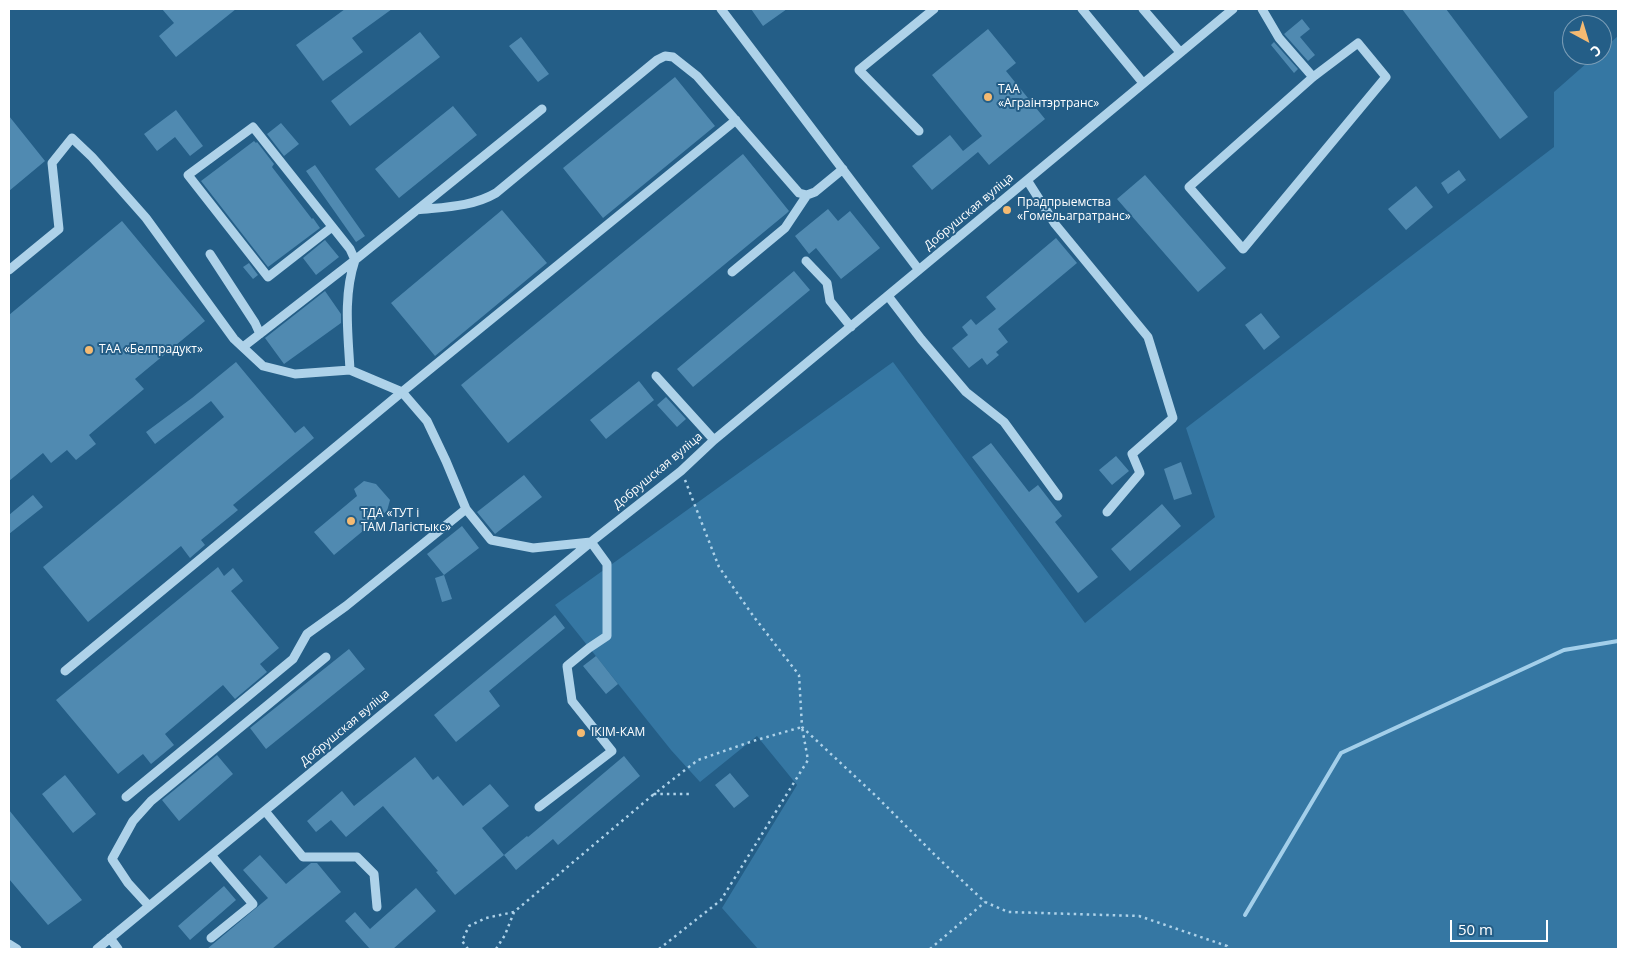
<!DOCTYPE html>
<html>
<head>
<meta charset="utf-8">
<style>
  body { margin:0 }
  #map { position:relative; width:1627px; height:958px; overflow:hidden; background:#245e87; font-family:"Open Sans",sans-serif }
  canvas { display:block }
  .frame { position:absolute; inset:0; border:10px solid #fff; pointer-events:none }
  .north { position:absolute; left:1562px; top:15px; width:50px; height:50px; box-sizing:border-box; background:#245e87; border:1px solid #7c9eb7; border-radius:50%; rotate:141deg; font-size:14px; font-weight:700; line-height:20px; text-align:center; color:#fff }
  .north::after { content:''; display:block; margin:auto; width:18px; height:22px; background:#f4ba72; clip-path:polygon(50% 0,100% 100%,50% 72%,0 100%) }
  .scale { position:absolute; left:1450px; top:920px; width:98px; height:22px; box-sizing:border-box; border:2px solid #fff; border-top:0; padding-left:6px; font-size:15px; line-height:18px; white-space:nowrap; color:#fff; -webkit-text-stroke:4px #245e87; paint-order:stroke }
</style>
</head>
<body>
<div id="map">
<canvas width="1627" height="958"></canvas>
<div class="frame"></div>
<div class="north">С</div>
<div class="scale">50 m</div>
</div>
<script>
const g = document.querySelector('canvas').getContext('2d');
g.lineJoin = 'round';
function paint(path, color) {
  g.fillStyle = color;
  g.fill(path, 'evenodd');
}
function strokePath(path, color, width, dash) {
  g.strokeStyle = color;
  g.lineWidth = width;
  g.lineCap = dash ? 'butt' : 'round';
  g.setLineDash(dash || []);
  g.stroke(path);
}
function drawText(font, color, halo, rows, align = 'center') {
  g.font = font + ' "Open Sans",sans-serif';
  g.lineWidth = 4;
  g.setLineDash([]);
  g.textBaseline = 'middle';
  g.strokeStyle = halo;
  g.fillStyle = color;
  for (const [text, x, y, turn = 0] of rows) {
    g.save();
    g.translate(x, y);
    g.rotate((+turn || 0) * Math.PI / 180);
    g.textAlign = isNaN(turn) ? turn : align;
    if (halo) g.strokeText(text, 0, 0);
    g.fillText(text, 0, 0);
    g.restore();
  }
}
paint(new Path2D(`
  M1618 36V949H758L722 908 797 785 757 736 700 782 671 750 555 605 893 362 1085 623 1215 517 1186 428 1554 147V92L1596 55H1602V50Z`), '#3577a3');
strokePath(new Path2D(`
  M1245 915 1341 753 1564 650 1618 641`), '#a3cfea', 4);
paint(new Path2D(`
  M162 9H236L176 57 159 36 174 23Z
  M345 9H392L352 38 363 52 323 81 296 45Z
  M751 9H787L763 26Z
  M1402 9H1446L1528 117 1500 139Z
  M1302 19 1310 29 1300 37 1315 55 1308 61 1284 34Z
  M988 29 1016 63 1006 71 1045 119 989 165 978 152 932 190 912 166 950 135 963 151 982 136 932 75Z
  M420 32 440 57 350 126 331 101Z
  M521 37 549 74 538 82 509 46Z
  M1274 42 1298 69 1294 73 1271 45Z
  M675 77 715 126 603 218 563 168Z
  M453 106 477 135 399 198 375 169Z
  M176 110 203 146 190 156 175 137 157 151 144 134Z
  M9 116 45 161 9 191Z
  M281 123 299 144 284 156 267 134Z
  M254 141 256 143 257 142 274 164 272 167 312 219 313 218 320 228 268 267 201 181Z
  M743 154 789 211 787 213 508 443 461 385Z
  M315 165 365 236 356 242 306 171Z
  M1459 170 1466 180 1448 194 1441 183Z
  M1145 175 1226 268 1198 292 1117 199Z
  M1416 186 1433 207 1406 230 1388 209Z
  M828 209 838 221 850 211 880 248 841 279 816 248 809 254 795 236Z
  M502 210 547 263 435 356 391 303Z
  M122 221 205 321 135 379 144 389 89 435 96 444 76 460 67 450 51 463 43 453 9 481V315Z
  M1056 238 1077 263 998 329 1008 342 996 352 999 355 987 365 982 358 969 368 952 348 968 335 962 327 971 319 976 325 996 309 986 297Z
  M325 240 339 257 316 275 303 258Z
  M249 263 258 275 253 279 243 267Z
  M794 271 810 290 693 387 677 369Z
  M325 291 341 314V323L284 364 265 338Z
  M1261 313 1280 337 1264 350 1245 325Z
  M236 362 295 433 304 426 314 438 233 505 238 510 201 540 205 545 190 558 181 546 88 622 43 567 224 417 211 401 155 444 146 432 192 398Z
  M639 381 654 400 606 439 590 420Z
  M666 397 686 419 677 427 657 405Z
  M991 443 1029 492 1038 485 1062 516 1055 522 1098 577 1078 593 972 457Z
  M1116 456 1129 471 1112 485 1099 470Z
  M1181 462 1192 494 1174 500 1164 469Z
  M524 475 542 497 495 534 477 512Z
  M364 481 376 484 390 500 387 511 334 555 314 532 357 496 354 489Z
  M33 495 43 507 9 534V515Z
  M1162 504 1181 526 1130 571 1111 549Z
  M462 526 479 548 444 575 427 554Z
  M218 567 224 576 233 568 243 581 231 591 279 648 260 664 267 672 235 699 223 685 165 734 174 745 151 764 143 754 118 774 56 700Z
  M444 575 452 599 442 602 435 578Z
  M555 615 565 628 489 691 500 706 456 742 434 715Z
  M349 649 365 669 266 749 250 728Z
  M596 656 618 684 606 694 583 666Z
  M217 755 233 774 179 821 162 800Z
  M624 756 640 776 558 845 553 839 516 870 504 855 527 836 528 837Z
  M415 757 433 780 438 776 463 806 490 784 509 806 482 828 504 855 455 895 436 872 438 871 383 806 346 837 331 820 316 832 307 821 342 791 354 806Z
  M730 773 749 796 734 808 715 785Z
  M65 775 96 814 73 833 42 794Z
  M9 810 82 900 48 925 9 879Z
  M260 855 286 884 311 863H317L341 892 272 949H207L268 898 243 870Z
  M224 886 236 900 190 940 178 926Z
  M416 888 436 911 393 949H370L345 921 355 912 370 929Z`), '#508ab1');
strokePath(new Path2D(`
  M685 480 719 567 754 617 799 675 802 727 876 796 937 857 985 902 1008 912 1139 916 1227 946V949
  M468 949 462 941 469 926 486 918 514 912 654 794
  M496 949 505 935 514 912
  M659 949 721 900 808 760 802 727 753 741 698 760 654 794H689
  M930 949 985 902`), '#aed2e9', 2.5, [2.5, 4]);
strokePath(new Path2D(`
  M721 9 919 270
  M1082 9 1143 83
  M1143 9 1180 52
  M1262 9 1279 38 1313 77
  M1358 43 1386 77 1243 249 1189 187 1313 77Z
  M919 131 859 70 934 9
  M1027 180 1055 224 1148 337 1173 418 1132 454 1140 473 1107 512
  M417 210C444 207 472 207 496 193L657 60 665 56 673 57 697 76 799 193 807 195 815 192 843 169
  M210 254 255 323 260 334
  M806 261 827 283 830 301 851 327
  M9 270 59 229 52 163 72 138 92 157 146 218 234 339 263 366 295 374 350 370 402 392 427 421 446 461 466 509 491 540 533 548 591 542 607 564V636L589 648 567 666 572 701 612 751 539 807
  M732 272 785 228 807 195
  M888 296 921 339 966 392 1004 422 1058 496
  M243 347 355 260 350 249 253 127 188 175 268 277 332 227
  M350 370C348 333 343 296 355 260L542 109
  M656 376 714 440
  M65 671 402 392 736 120
  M126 797 293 659 307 634 346 606 466 509
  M265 811 303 857H357L374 874 377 907
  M149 906 128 883 112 859 133 821 151 801 326 657
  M110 938 118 949
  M211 938 253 904 211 855
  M9 944 17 949
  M97 949 591 542 681 471 714 440 1233 9`), '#aed2e9', 9);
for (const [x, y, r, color] of [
  [988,97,5,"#f4ba72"],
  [1007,210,5,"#f4ba72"],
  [89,350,5,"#f4ba72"],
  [351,521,5,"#f4ba72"],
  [581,733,5,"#f4ba72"]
]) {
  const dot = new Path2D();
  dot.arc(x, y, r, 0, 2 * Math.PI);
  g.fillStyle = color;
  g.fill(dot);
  strokePath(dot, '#245e87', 2);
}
drawText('12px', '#fff', '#245e87', [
  ["ТАА",998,90],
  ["«Аграінтэртранс»",998,104],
  ["Прадпрыемства",1017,203],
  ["«Гомельагратранс»",1017,217],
  ["ТАА «Белпрадукт»",99,350],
  ["ТДА «ТУТ і",361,514],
  ["ТАМ Лагістыкс»",361,528],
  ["ІКІМ-КАМ",591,733]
], 'left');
drawText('12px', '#fff', '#245e87', [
  ["Добрушская вуліца",969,212,-40],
  ["Добрушская вуліца",658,471,-40],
  ["Добрушская вуліца",345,728,-40]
]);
</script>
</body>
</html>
